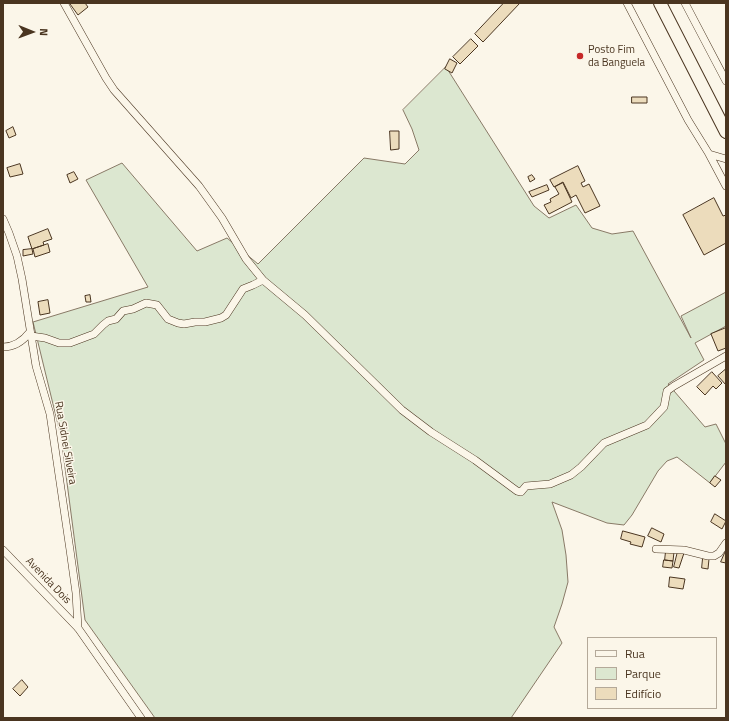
<!DOCTYPE html>
<html>
<head>
<meta charset="utf-8">
<style>
  body { margin:0 }
  #map { position:relative; width:729px; height:721px; overflow:hidden; background:#fbf6e9; font-family:"Titillium Web",sans-serif }
  canvas { display:block }
  .frame { position:absolute; inset:0; border:4px solid #4a3520; pointer-events:none }
  .legend { position:absolute; left:587px; top:637px; width:130px; height:72px; box-sizing:border-box; background:#fbf6e9; border:1px solid #b4a999; margin:0; padding:5px 7px; list-style:none; font-size:12px; color:#4a3520 }
  .legend li { display:flex; align-items:center; gap:8px; height:20px }
  .legend b { width:20px; border:1px solid #b4a999 }
  .north { position:absolute; left:12px; top:12px; width:40px; height:40px; -webkit-text-stroke:3px #fbf6e9; paint-order:stroke; rotate:91deg; font-size:11px; font-weight:700; line-height:16px; text-align:center; color:#4a3520 }
  .north::after { content:''; display:block; margin:auto; width:14px; height:18px; background:#4a3520; clip-path:polygon(50% 0,100% 100%,50% 72%,0 100%) }
</style>
</head>
<body>
<div id="map">
<canvas width="729" height="721"></canvas>
<div class="frame"></div>
<ul class="legend">
<li><b style="height:5px;background:#fbf6e9"></b>Rua</li>
<li><b style="height:11px;background:#dce7d0"></b>Parque</li>
<li><b style="height:11px;background:#ecdcbc"></b>Edifício</li>
</ul>
<div class="north">N</div>
</div>
<script>
const g = document.querySelector('canvas').getContext('2d');
g.lineJoin = 'round';
function paint(path, color) {
  g.fillStyle = color;
  g.fill(path, 'evenodd');
}
function strokePath(path, color, width, dash) {
  g.strokeStyle = color;
  g.lineWidth = width;
  g.lineCap = dash ? 'butt' : 'round';
  g.setLineDash(dash || []);
  g.stroke(path);
}
function drawText(font, color, halo, rows, align = 'center') {
  g.font = font + ' "Titillium Web",sans-serif';
  g.lineWidth = 3;
  g.setLineDash([]);
  g.textBaseline = 'middle';
  g.strokeStyle = halo;
  g.fillStyle = color;
  for (const [text, x, y, turn = 0] of rows) {
    g.save();
    g.translate(x, y);
    g.rotate((+turn || 0) * Math.PI / 180);
    g.textAlign = isNaN(turn) ? turn : align;
    if (halo) g.strokeText(text, 0, 0);
    g.fillText(text, 0, 0);
    g.restore();
  }
}
const green = new Path2D(`
  M446 67 534 206 549 218 576 205 592 228 612 234 633 231 691 338 681 316 726 292V326L695 343 704 360 668 384 705 427 716 424 726 444V462L710 483 677 457 667 461 658 471 632 515 624 525 607 523 552 502 562 530 566 555 568 582 562 604 554 627 562 643 511 718H155L85 620 61 437 33 322 148 287 86 180 122 163 197 251 227 238 258 264 364 158 405 164 419 150 412 129 403 110Z`);
paint(green, '#dce7d0');
strokePath(green, '#887966', 1);
const building = new Path2D(`
  M72 3H85L88 7 78 15 70 4Z
  M504 3H520L483 42 475 34Z
  M471 39 478 46 460 64 453 57Z
  M450 59 457 63 452 73 445 69Z
  M632 97H647V103H632Z
  M13 127 16 135 9 138 6 131Z
  M390 131H399V149L391 150Z
  M20 164 23 174 10 177 7 168Z
  M578 166 585 181 581 183 583 187 589 184 600 206 585 213 576 195 571 198 563 182 554 187 550 180Z
  M74 172 78 179 70 183 67 175Z
  M532 175 535 179 530 182 528 177Z
  M563 183 572 202 549 214 544 205 551 202 550 199 559 194 555 187Z
  M547 185 549 190 532 197 529 192Z
  M714 198 723 216 726 215V243L704 255 683 215Z
  M48 229 52 239 43 242 44 245 32 249 28 237Z
  M48 244 50 252 35 257 33 249Z
  M32 249 33 254 23 256V250Z
  M90 295 91 302H86L85 296Z
  M48 300 50 313 40 315 38 302Z
  M726 328V348L718 351 711 334Z
  M725 370 726 372V385L718 376Z
  M712 372 722 383 716 389 713 386 705 395 697 387Z
  M715 476 721 480 715 487 710 483Z
  M715 514 726 521 722 529 711 522Z
  M652 528 664 534 661 542 648 536Z
  M623 531 645 537 642 547 630 544 631 542 621 539Z
  M726 550V563L721 562Z
  M666 551 674 552 673 561 665 560Z
  M678 551 684 553 679 568 674 567Z
  M703 558 709 559 708 569 702 568Z
  M664 560 673 561 672 568 663 567Z
  M670 577 685 579 683 589 669 587Z
  M22 680 28 687 20 696 13 689Z`);
paint(building, '#ecdcbc');
strokePath(building, '#4a3520', 1);
const street = new Path2D(`
  M64 3 106 78 114 90 199 186 222 218 246 259 263 280 305 315 402 410 431 432 475 460 517 491 521 492 526 486 550 484 571 475 581 467 604 443 647 425 664 407 667 391 674 386 726 356
  M627 3 688 120 709 154 726 159
  M685 3 726 81
  M709 154 726 186
  M3 219 9 233 17 256 22 279 36 366 50 414 70 550 76 593 78 628
  M31 336 45 338 59 343H70L94 334 103 325 108 321 116 319 123 311 133 309 146 303 157 305 168 319 178 323 184 324 195 322H205L221 318 226 315 243 289 253 285 263 280
  M3 347C15 347 23 341 30 332
  M656 549 684 550 708 556H714L719 553 726 543
  M3 550 78 628 141 718`);
const highway = new Path2D(`
  M660 3 726 132`);
strokePath(street, '#4a3520', 8);
strokePath(highway, '#4a3520', 14);
strokePath(street, '#fbf6e9', 7);
strokePath(highway, '#fbf6e9', 12);
for (const [x, y, r, color] of [
  [580,56,4,"#c62828"]
]) {
  const dot = new Path2D();
  dot.arc(x, y, r, 0, 2 * Math.PI);
  g.fillStyle = color;
  g.fill(dot);
  strokePath(dot, '#fbf6e9', 1.5);
}
drawText('11px', '#4a3520', '#fbf6e9', [
  ["Posto Fim",588,50],
  ["da Banguela",588,63]
], 'left');
drawText('11px', '#4a3520', '#fbf6e9', [
  ["Rua Sidnei Silveira",65,443,80],
  ["Avenida Dois",48,581,46]
]);
</script>
</body>
</html>
